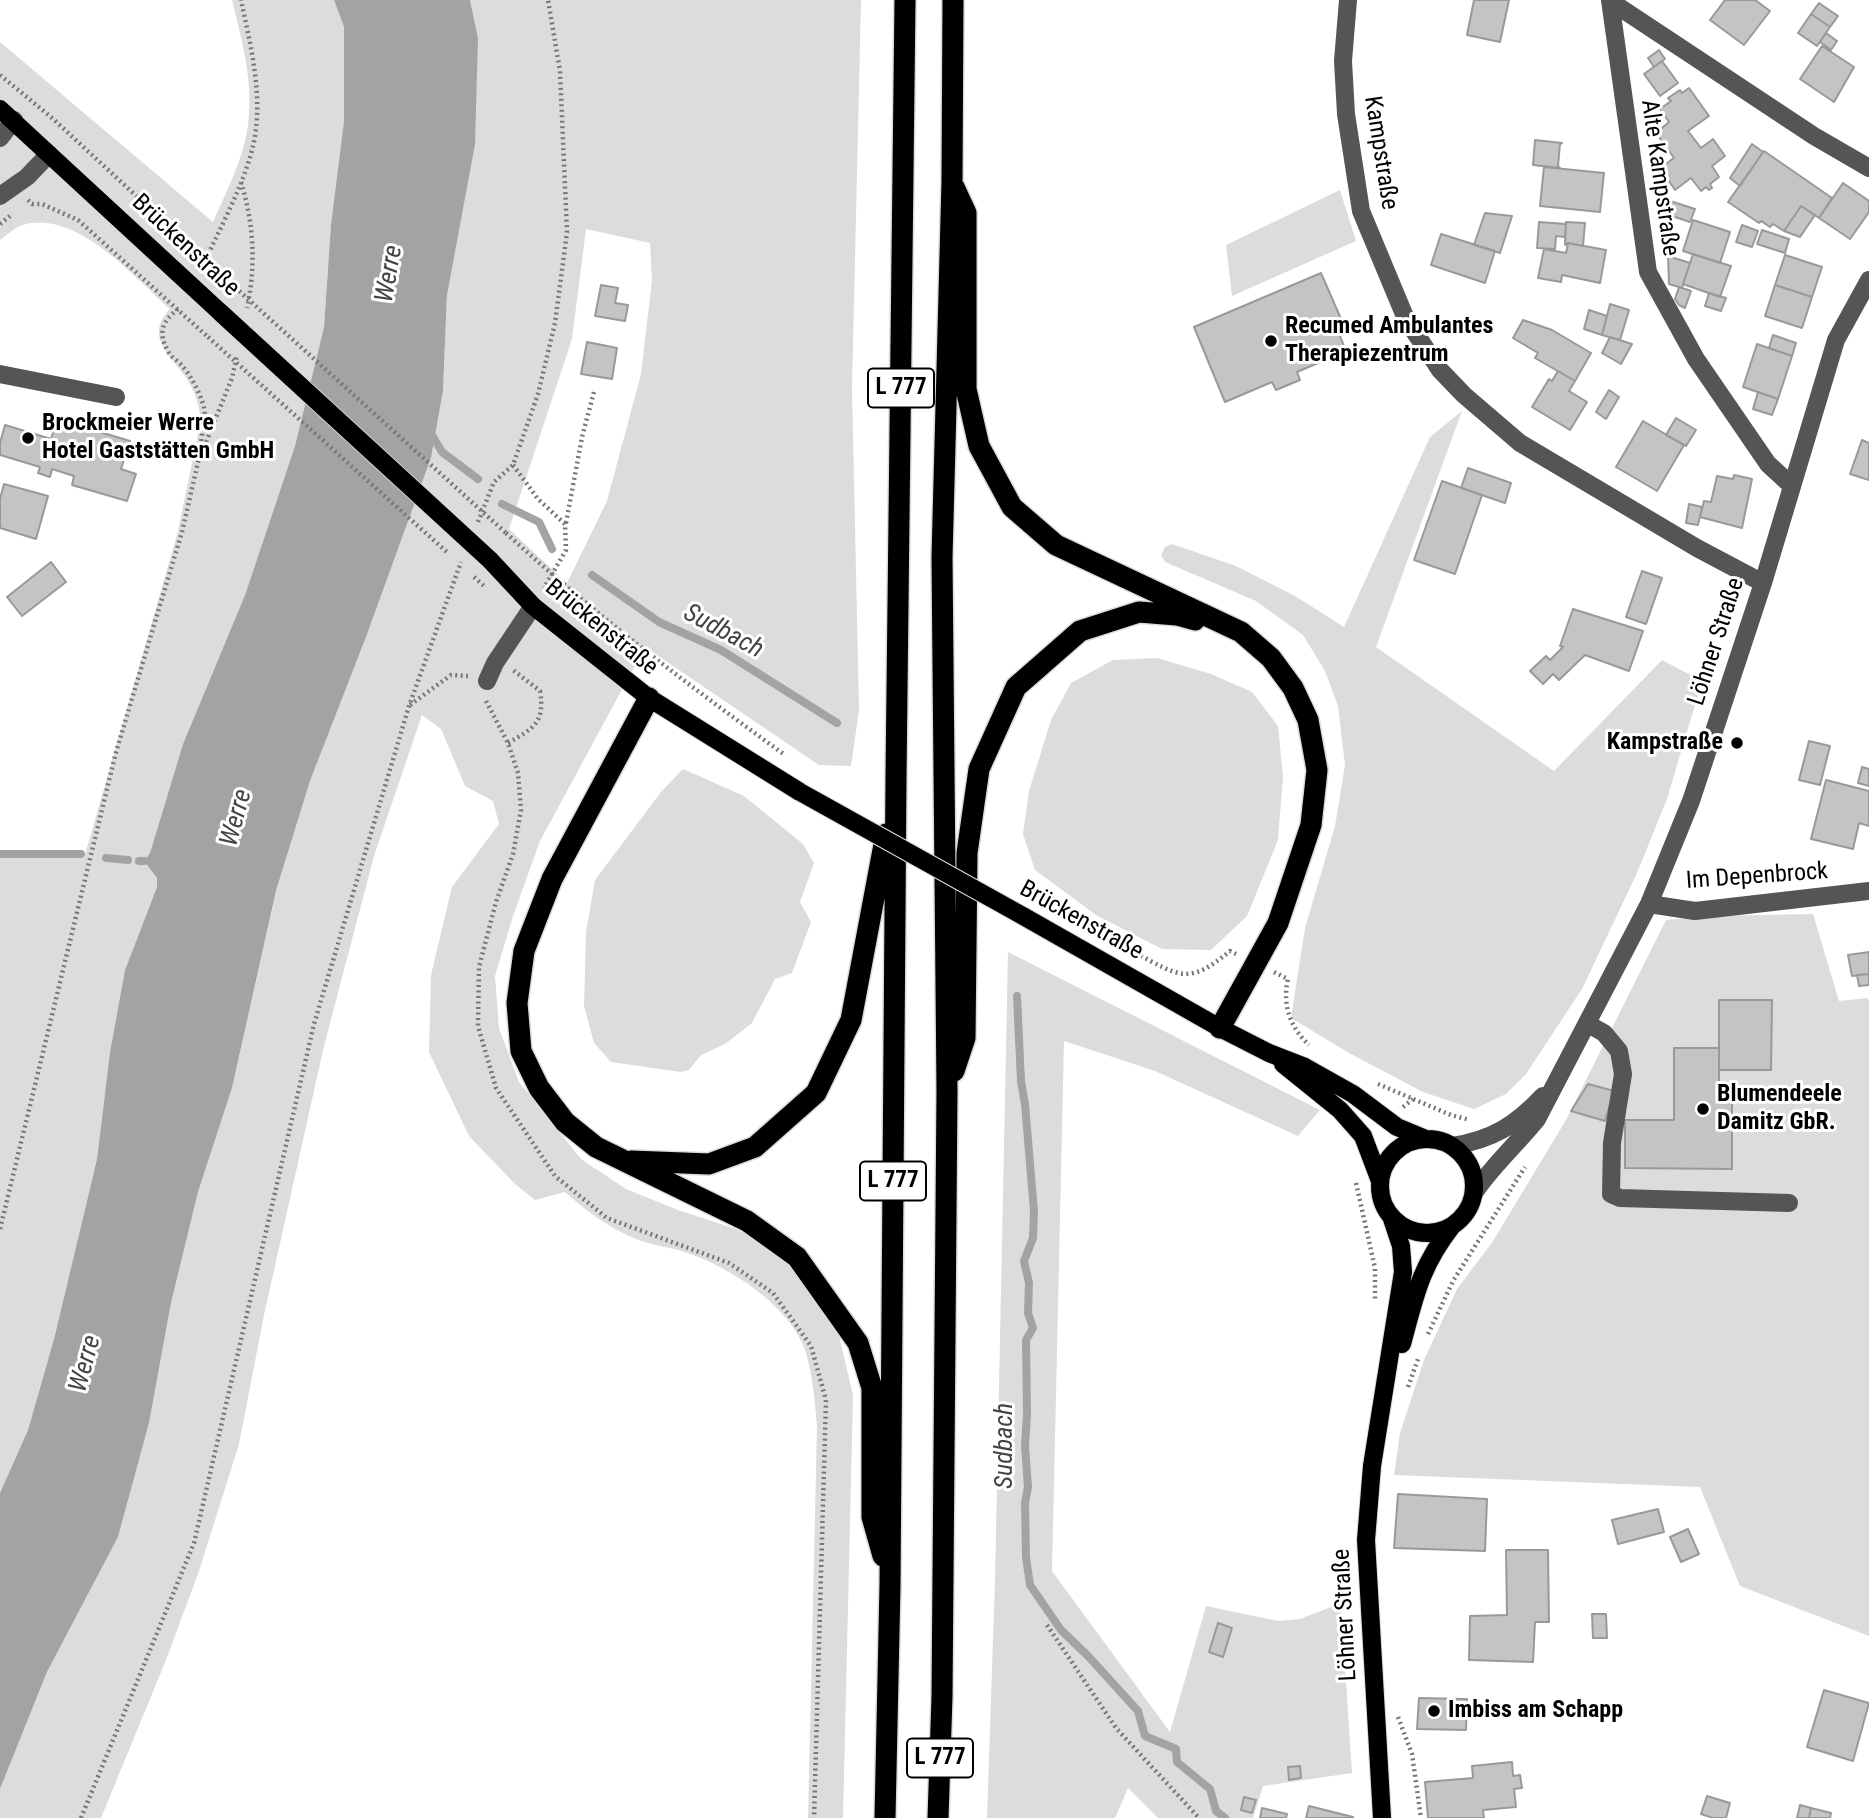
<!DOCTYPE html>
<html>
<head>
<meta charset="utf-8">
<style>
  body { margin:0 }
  canvas { display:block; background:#fff }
</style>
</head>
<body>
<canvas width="1869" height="1818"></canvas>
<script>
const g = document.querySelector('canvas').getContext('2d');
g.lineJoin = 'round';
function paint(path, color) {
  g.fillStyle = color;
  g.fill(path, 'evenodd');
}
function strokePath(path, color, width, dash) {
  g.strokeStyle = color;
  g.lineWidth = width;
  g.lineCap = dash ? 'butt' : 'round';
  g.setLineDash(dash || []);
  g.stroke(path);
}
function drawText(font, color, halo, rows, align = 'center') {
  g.font = font + ' "Roboto Condensed",sans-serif';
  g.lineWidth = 6;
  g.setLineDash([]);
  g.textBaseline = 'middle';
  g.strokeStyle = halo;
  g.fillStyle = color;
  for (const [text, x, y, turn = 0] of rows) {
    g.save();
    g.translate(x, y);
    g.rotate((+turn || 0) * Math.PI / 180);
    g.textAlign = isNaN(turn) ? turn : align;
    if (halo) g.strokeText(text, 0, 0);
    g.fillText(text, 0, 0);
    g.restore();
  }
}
paint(new Path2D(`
  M232 0H334L344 27V121L331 224 324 327 295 446 245 595 183 744 150 853 144 861 157 878V887L125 970 110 1052 97 1159 54 1339 28 1430 0 1493V857L84 858 177 535 201 420C199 405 195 392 187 379 172 356 143 337 170 309 134 277 76 209 23 225 15 227 7 235 0 240V42L213 222C228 188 247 152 249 114 252 75 241 37 232 0Z
  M470 0H861L852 388 859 710 851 766 819 765 645 647 540 841 513 916 495 976 499 1028 519 1082 581 1159 626 1189 678 1210 736 1229 774 1251 797 1272 838 1332 853 1395 843 1818H808L817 1427C815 1403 813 1377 806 1353 792 1306 727 1265 682 1251 667 1247 651 1245 636 1239 609 1228 586 1211 565 1192L535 1200 515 1184 469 1136 429 1052 431 975 452 887 499 824 493 801 465 786 441 729 422 715 374 856 324 1046 264 1315 239 1444 199 1571 166 1660 101 1818H0V1789L47 1672 118 1537 149 1423 171 1303 198 1192 232 1088 276 892 310 781 366 637 431 458 443 391 447 295 478 38ZM586 229 650 243 652 280 641 374 607 501 567 583 509 529 572 339Z
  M1340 190 1356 241 1232 296 1226 245Z
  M1462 411 1376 647 1554 771 1662 660 1702 681 1667 799 1637 873 1582 989 1526 1074 1506 1094 1474 1109 1423 1092 1349 1053 1291 1018 1305 928 1335 826 1345 765 1338 706 1325 671 1303 635 1256 601 1165 562 1161 555 1165 547 1172 544 1236 566 1295 596 1344 627 1430 437Z
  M1157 658 1211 674 1252 692 1278 726 1283 777 1278 840 1247 916 1211 950 1162 949 1096 915 1035 870 1023 834 1029 791 1051 720 1071 683 1113 660Z
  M683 769 744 796 803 844 814 863 800 902 811 922 792 973 775 979 752 1023 725 1044 701 1055 689 1070 681 1072 611 1062 594 1043 584 1006 586 932 595 880 661 792Z
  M1813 914 1839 1001 1868 998 1869 1001V1636L1740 1586 1700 1487 1394 1475 1400 1433 1424 1360 1457 1289 1493 1241 1566 1120 1666 920 1710 916Z
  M1008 952 1320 1110 1298 1136 1155 1071 1064 1041 1052 1571 1170 1732 1206 1606 1278 1621 1300 1619 1341 1603 1352 1773 1263 1786 1253 1818H1158L1128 1788 1115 1818H987L995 1580Z`), '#dcdcdc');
paint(new Path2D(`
  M334 0H470L478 38 475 144 447 295 443 391 431 458 366 637 310 781 276 891 232 1088 198 1192 171 1303 149 1423 118 1537 47 1672 0 1789V1493L28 1430 54 1339 97 1159 110 1052 125 970 157 887V878L144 861 150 853 183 744 245 595 295 446 324 327 331 224 344 121V27Z`), '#a3a3a3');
strokePath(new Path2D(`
  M429 430 442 452 478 479
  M502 504 539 522 552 549
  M592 575 659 622 721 650 837 723
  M0 854H81
  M106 858 128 860
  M139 861H144
  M1017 996 1021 1081 1025 1104 1034 1211 1033 1238 1024 1261 1029 1283 1028 1313 1033 1328 1026 1340 1027 1414 1025 1446 1028 1487 1025 1503 1026 1557 1030 1585 1061 1630 1088 1656 1138 1711 1145 1736 1176 1749 1177 1762 1210 1789 1216 1811 1225 1818`), '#a3a3a3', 8);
const building = new Path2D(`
  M1474 0H1509L1500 42 1467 35Z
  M1725 0H1755L1770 11 1744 45 1710 20Z
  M1819 3 1838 16 1830 27 1811 14Z
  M1811 14 1830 27 1817 46 1798 33Z
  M1826 33 1837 41 1831 50 1820 42Z
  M1822 46 1854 67 1834 102 1800 79Z
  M1659 50 1665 59 1654 67 1648 58Z
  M1662 61 1678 83 1660 96 1644 74Z
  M1689 88 1709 116 1688 131 1701 148 1713 139 1725 156 1712 166 1719 177 1710 184 1712 188 1709 190 1706 187 1701 191 1691 178 1675 190 1660 168 1674 158 1656 133 1669 122 1660 109 1671 101 1668 98 1680 90 1682 93Z
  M1535 140 1562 143 1560 144 1558 166 1560 168 1533 165Z
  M1752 144 1763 152 1740 186 1730 178Z
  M1764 151 1832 198 1819 218 1801 206 1784 231 1773 224 1770 227 1761 221 1759 223 1728 202Z
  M1544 167 1604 173 1600 212 1540 206Z
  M1843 183 1869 201V212L1850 239 1819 218Z
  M1664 199 1695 209 1690 222 1660 212Z
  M1801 206 1815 215 1800 237 1784 231Z
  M1485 213 1512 216 1500 253 1474 245Z
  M1693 220 1730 232 1720 263 1683 251Z
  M1539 222 1566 224 1565 237 1556 236 1555 249 1537 248Z
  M1566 222 1585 223 1583 246 1568 243 1565 245Z
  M1742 225 1758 231 1752 247 1736 242Z
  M1762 230 1789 239 1785 253 1757 244Z
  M1441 234 1495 251 1485 283 1431 265Z
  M1568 243 1606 250 1600 283 1562 275 1561 282 1538 278 1544 249 1566 253Z
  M1693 254 1731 266 1720 297 1683 284Z
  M1785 255 1822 267 1812 297 1775 285Z
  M1668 256 1690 263 1682 288 1669 284Z
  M1321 273 1345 328 1338 331 1346 351 1297 372 1300 380 1276 390 1272 382 1225 402 1194 327Z
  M601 285 618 288 615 303 628 305 625 321 595 316Z
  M1775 285 1812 297 1802 328 1765 316Z
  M1679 287 1691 291 1685 308 1679 305 1675 299Z
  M1709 293 1726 298 1721 311 1705 306Z
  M1610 304 1629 310 1620 340 1602 335Z
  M1589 310 1607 316 1602 335 1584 329Z
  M1523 320 1552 330 1591 353 1575 381 1535 358 1538 353 1513 338Z
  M1773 335 1796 343 1792 356 1769 348Z
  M1610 337 1632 344 1621 364 1602 353Z
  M587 342 617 348 612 379 581 374Z
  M1757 344 1792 356 1778 399 1743 387Z
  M1558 371 1575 381 1569 391 1587 402 1570 430 1532 407 1549 379 1552 381Z
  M1609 390 1619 397 1606 419 1596 412Z
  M1758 392 1778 399 1772 415 1753 409Z
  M1676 418 1696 430 1686 446 1666 435Z
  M57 419 130 441 121 469 136 474 127 501 72 485 74 476 52 469 50 477 38 473 40 467 0 455V443L5 425 51 439Z
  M1643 421 1684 445 1657 491 1616 467Z
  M1862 440 1869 443V480L1850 474Z
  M1468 468 1511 483 1505 503 1461 488Z
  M1734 475 1752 479 1742 528 1700 517 1704 501 1711 502 1717 476 1733 479Z
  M1442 481 1482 495 1455 574 1414 560Z
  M4 484 48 496 36 539 0 528V499Z
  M1689 504 1702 507 1698 525 1686 523Z
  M51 562 66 582 22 616 7 597Z
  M1642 571 1662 578 1646 624 1626 617Z
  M1573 609 1643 631 1629 671 1585 655 1559 680 1553 674 1543 684 1530 671 1546 656 1550 660 1563 647 1560 646Z
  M1809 741 1830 746 1820 785 1799 780Z
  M1862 767 1869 769V786L1858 783Z
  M1826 780 1869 791V826L1859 823 1853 849 1811 839Z
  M1869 952V974L1852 976 1848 955Z
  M1869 974V985L1859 986 1857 975Z
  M1719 1000H1772L1771 1070H1719Z
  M1674 1048H1719V1097H1732V1169L1625 1168V1120H1674Z
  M1588 1084 1614 1091 1605 1121 1571 1111Z
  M1398 1494 1487 1499 1485 1551 1394 1548Z
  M1658 1509 1664 1532 1618 1544 1612 1520Z
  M1688 1529 1699 1554 1681 1562 1670 1537Z
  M1506 1550H1548L1549 1622H1535L1533 1662 1469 1660 1470 1616 1507 1615Z
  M1592 1614H1606L1607 1638H1593Z
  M1218 1623 1232 1628 1223 1657 1209 1652Z
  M1824 1690 1869 1703 1853 1761 1807 1747Z
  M1419 1698 1467 1699 1466 1730 1417 1729Z
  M1512 1762 1513 1776 1520 1775 1522 1788 1514 1789 1516 1807 1483 1810 1484 1818H1428L1425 1782 1473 1778 1472 1766Z
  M1300 1766 1301 1778 1289 1780 1288 1767Z
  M1707 1796 1730 1803 1726 1818H1713L1701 1814Z
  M1244 1797 1256 1800 1252 1813 1241 1810Z
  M1800 1805 1811 1808 1809 1818H1797Z
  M1309 1806 1353 1817V1818H1306Z
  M1262 1808 1287 1814 1286 1818H1260Z
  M1811 1808 1831 1813 1830 1818H1809Z`);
paint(building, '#c4c4c4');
strokePath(building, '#999', 2);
const major = new Path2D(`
  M0 109 221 313
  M490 560 533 606 649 698 800 792
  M1023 916 1220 1028 1269 1053 1305 1067 1353 1094 1397 1127 1426 1139
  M1283 1064 1340 1110 1363 1136 1380 1181
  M1380 1186a47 47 0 1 1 94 0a47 47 0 1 1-94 0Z
  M1402 1344C1415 1296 1420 1267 1452 1226
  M1382 1818 1366 1540 1372 1466 1403 1272 1401 1246 1392 1219`);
const highway = new Path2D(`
  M954 187 966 213V389L979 446 1012 507 1056 545 1241 632 1271 658 1293 688 1308 720 1317 770 1311 825 1278 923 1220 1028
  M649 698 552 879 524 951 517 1003 521 1051 539 1088 565 1122 596 1147 747 1221 797 1257 858 1343 872 1388V1517L883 1556
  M954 1071 965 1038 967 853 979 769 1016 687 1080 631 1139 612 1177 615 1195 620
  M631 1161 709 1164 755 1147 816 1093 851 1020 886 834
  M885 1818 890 1585 896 777 905 0
  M938 1818 942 1697 947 1090 942 557 952 181 953 0`);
strokePath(major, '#dbdbdb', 20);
strokePath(highway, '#dbdbdb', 24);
strokePath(new Path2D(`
  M0 75 51 117 227 280
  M241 182C254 224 256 266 247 308
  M28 200 32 204H42L78 220 208 337
  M0 224 10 216
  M206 259C222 224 242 188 252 150 265 102 251 47 241 0
  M178 309C163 321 157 332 168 351 171 358 179 361 183 367 191 376 198 390 202 401 209 418 200 432 201 450
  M513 465 538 499 565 524 566 550 544 588
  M478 522 494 482 513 465 538 394 555 323 567 232 560 71 548 0
  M566 523 582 437 594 392
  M506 533C594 614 688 685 785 755
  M486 701 508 743 518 773 521 810 513 854 496 902 479 967 478 1026 496 1088 555 1176 607 1218 729 1263 773 1293 811 1346 826 1400 814 1818
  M410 705 451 675 468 676
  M508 743C534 728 545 723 540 691L513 670
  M1136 953C1180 977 1189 985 1230 951L1238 955
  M1274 972 1288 979C1282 1005 1290 1027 1309 1045
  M1378 1084 1451 1115 1470 1120
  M1403 1107 1413 1099
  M1356 1183 1375 1268V1301
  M0 1229 116 752 182 532 198 462 232 378 237 355
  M1428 1334 1453 1281 1525 1167
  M1408 1387 1418 1359
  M1047 1625 1116 1728 1199 1818
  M1398 1717 1412 1754 1421 1818
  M81 1818 194 1543 314 1024 409 706 461 562`), '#777', 4.5, [2, 3.5]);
strokePath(new Path2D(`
  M1348 0 1343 61 1346 114 1361 211 1406 319 1440 370 1464 395 1520 443 1697 548 1763 583
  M1610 0 1648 272 1696 359 1768 464 1792 486
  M1610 1 1814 136 1869 168
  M0 138 14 120
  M0 196 27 177 49 154
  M0 374 116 397
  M487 681 495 663 533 606
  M1649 904 1695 911 1869 891
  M1588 1024 1604 1033 1619 1051 1623 1074 1612 1143 1611 1194 1620 1198 1789 1203
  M1452 1146C1492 1140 1516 1125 1543 1096
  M1474 1193C1492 1166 1516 1145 1537 1119L1649 904 1691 801 1763 583 1836 340 1869 280`), '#555', 18);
strokePath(major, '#000', 18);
strokePath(highway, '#000', 21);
const majorBridge = new Path2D(`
  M221 313 490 560
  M800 792 1023 916`);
strokePath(majorBridge, '#dbdbdb', 20, []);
strokePath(new Path2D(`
  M227 280 506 533
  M208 337 449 554
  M474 577 484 586`), '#777', 4.5, [2, 3.5]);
strokePath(majorBridge, '#000', 18);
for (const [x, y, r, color] of [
  [1271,341,7,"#000"],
  [28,438,7,"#000"],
  [1737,743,7,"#000"],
  [1703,1109,7,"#000"],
  [1434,1711,7,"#000"]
]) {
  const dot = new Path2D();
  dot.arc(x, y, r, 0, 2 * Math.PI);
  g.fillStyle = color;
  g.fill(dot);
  strokePath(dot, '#fff', 2.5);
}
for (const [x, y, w] of [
  [901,388,66],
  [893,1181,66],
  [940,1758,66]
]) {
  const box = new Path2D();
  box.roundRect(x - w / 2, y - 19.5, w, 39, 5);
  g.fillStyle = '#fff';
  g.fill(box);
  strokePath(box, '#000', 2);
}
drawText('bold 23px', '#000', null, [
  ["L 777",901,388],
  ["L 777",893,1181],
  ["L 777",940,1758]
]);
drawText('24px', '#000', '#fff', [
  ["Kampstraße",1380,153,81],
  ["Alte Kampstraße",1659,178,82],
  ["Brückenstraße",185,246,43],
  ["Brückenstraße",601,628,39],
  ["Löhner Straße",1717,642,-72],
  ["Im Depenbrock",1757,877,-4],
  ["Brückenstraße",1081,921,29],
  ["Löhner Straße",1346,1615,-93]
]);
drawText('bold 24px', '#000', '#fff', [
  ["Recumed Ambulantes",1285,327],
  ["Therapiezentrum",1285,355],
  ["Brockmeier Werre",42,424],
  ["Hotel Gaststätten GmbH",42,452],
  ["Kampstraße",1723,743,"right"],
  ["Blumendeele",1717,1095],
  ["Damitz GbR.",1717,1123],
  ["Imbiss am Schapp",1448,1711]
], 'left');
drawText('italic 26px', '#444', '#fff', [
  ["Werre",390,274,-80],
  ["Sudbach",723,632,28],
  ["Werre",237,818,-75],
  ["Werre",86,1364,-75],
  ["Sudbach",1005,1446,-90]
]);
</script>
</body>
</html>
